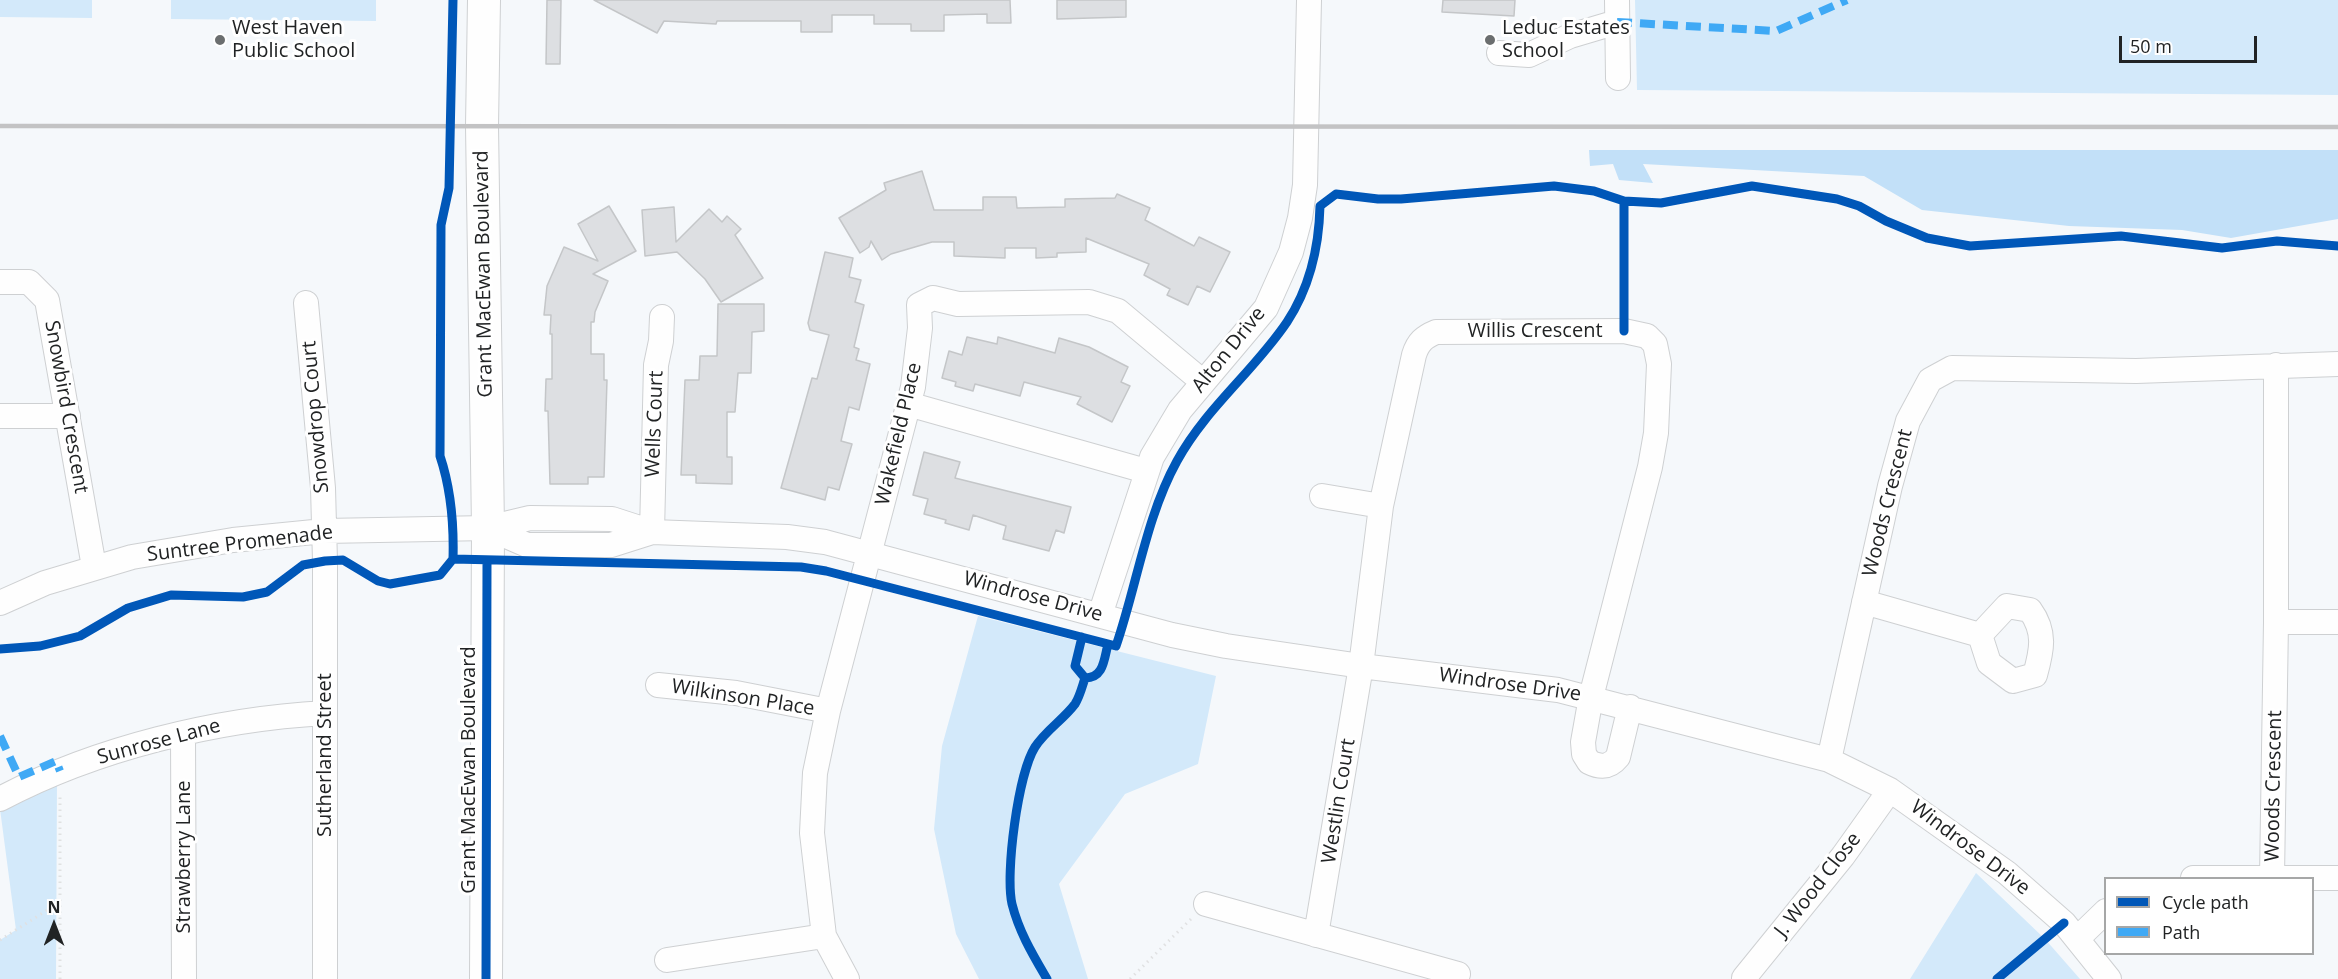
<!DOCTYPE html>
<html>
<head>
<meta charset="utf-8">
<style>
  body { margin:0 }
  #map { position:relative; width:2338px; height:979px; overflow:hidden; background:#f5f8fb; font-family:"Open Sans",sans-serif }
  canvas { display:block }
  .legend { position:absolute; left:2104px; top:877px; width:210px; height:78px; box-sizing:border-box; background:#fff; border:2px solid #a6a7a7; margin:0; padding:8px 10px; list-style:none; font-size:18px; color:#212324 }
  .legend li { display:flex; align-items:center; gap:12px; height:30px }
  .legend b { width:30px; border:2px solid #a6a7a7 }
  .north { position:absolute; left:24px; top:895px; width:60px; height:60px; -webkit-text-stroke:4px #fff; paint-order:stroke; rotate:0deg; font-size:16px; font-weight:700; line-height:24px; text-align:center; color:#212324 }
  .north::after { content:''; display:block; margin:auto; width:21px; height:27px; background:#212324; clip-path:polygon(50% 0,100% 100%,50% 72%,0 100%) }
  .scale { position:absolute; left:2119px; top:36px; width:138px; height:27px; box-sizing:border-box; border:3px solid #212324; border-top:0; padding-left:8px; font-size:18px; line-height:21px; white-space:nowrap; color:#212324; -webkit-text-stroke:4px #fff; paint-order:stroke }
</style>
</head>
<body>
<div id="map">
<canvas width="2338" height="979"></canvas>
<ul class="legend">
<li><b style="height:8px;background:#0057b8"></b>Cycle path</li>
<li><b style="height:8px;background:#3fa9f5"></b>Path</li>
</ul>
<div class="north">N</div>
<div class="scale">50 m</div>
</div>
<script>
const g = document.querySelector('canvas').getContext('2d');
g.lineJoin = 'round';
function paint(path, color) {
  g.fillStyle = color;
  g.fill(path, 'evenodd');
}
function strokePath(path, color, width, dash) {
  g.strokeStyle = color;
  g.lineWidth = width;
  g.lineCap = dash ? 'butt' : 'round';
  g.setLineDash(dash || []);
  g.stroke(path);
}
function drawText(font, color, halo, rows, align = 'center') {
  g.font = font + ' "Open Sans",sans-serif';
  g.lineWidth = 6;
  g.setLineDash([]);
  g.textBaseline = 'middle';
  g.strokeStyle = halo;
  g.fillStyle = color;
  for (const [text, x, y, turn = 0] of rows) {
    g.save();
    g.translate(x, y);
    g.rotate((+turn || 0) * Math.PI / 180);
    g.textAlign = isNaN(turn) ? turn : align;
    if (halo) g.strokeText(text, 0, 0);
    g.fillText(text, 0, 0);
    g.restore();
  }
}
paint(new Path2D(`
  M0 0H92V18L0 17Z
  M171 0H376V21L171 19Z
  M1635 0H2338V95L1637 90Z
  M978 616 1216 676 1198 764 1125 794 1059 884 1088 979H979L956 934 934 829 942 746Z
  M57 782 56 979H0V940L16 930 0 809Z
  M1976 873 2045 939 2080 979H1910Z`), '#d3e9fa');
paint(new Path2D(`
  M1589 150H2338V219L2231 238 2182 230 2069 226 1922 210 1864 176 1643 164 1653 183 1619 180 1613 164 1590 166Z`), '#c2e0f8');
const building = new Path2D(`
  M547 0H561L560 64H546Z
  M594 0H1010L1011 23H987V14L944 15V31H911V24H874V15H832V32H801V21H717L716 24 664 21 657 33Z
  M1057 0H1126V17L1057 19Z
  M1443 0H1515L1514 16 1442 12Z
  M922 171 934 210H983V197H1016L1017 208 1065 207V199L1115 198 1117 194 1150 208 1145 220 1194 246 1199 237 1230 252 1210 292 1197 286 1188 305 1167 295 1170 289 1144 275 1149 264 1086 238V252L1057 253V257L1036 258V248H1005V258L954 256V242H932L891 254 882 260 871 241 869 247 860 253 839 218 886 190 884 183Z
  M609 206 636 251 593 274 608 281 595 312 594 322H591V354H604V380H607L604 477H588V484H550L548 411H545L546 379H552V334H550L551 315H544L547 286 564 247 598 261 578 224Z
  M674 207 676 242 709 209 722 222 727 216 741 229 735 235 763 278 721 302 705 279 677 252 645 256 642 210Z
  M825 252 853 258 849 277 861 280 855 302 864 305 854 347 859 349 856 360 870 364 859 410 849 407 841 441 852 444 839 490 828 487 825 500 781 488 812 378 817 379 829 335 810 330 808 323Z
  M718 304H764V331L752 332 751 373H738L735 412H727V457H732V484L696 483V475H681L685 380H699L700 356H717Z
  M967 337 997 344 998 337 1055 353 1059 338 1089 347 1128 367 1121 382 1130 386 1112 422 1077 404 1081 397 1024 382 1020 396 975 384 973 391 955 386 956 382 942 378 949 351 962 355Z
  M924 452 960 462 955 478 1071 507 1064 533 1056 530 1049 551 1003 539 1006 526 973 515 969 530 945 523 946 520 924 514 928 499 913 495Z`);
paint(building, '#dddfe2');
strokePath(building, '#c4c6c8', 1.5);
const minor = new Path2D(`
  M1617 0 1618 78
  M1499 53 1529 55 1570 36 1617 22
  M0 282H29L47 300 94 567
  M306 303 323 488 325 561V979
  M908 404 1146 471
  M0 416H68
  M1322 496 1381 506
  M488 528 527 545H611L652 532
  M652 532 656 365 661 341 662 317
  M1864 602 1980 635
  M0 603 45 583 132 557 233 540 324 531 488 528 530 518 612 519 652 532 787 537 825 542 1172 635 1226 646 1361 666 1558 690 1829 760 1890 790 2007 873 2064 923 2109 979
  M2007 606 2030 610C2046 632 2042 650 2035 675L2013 681 1989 663 1980 635Z
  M1100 615 1152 457 1180 410 1266 308 1291 252 1300 218 1305 185 1309 0
  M2276 622H2338
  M658 685 736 693 828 711
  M183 734 184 979
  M1829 760 1890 486 1908 421 1930 380 1952 368 2136 371 2338 364
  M0 799C96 748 217 719 325 713
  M2272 877 2276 622V365
  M2193 878H2338
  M1206 904 1458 974
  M1316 935 1361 666 1381 506 1414 355C1418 342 1424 337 1436 332L1624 331 1647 336 1655 344 1659 364 1656 433 1650 467 1591 697 1583 742 1584 754 1589 762C1601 768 1610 767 1618 757L1630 707
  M2078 938 2106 911
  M667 960 824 936
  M1744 978 1843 856 1890 790
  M847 979 824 936 812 833 815 773 828 711 913 387 920 328 919 305 933 298 958 304 1089 302 1118 311 1203 382`);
const major = new Path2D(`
  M484 0 482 126 488 528 486 979`);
strokePath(minor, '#ced0d2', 26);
strokePath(major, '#ced0d2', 34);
strokePath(new Path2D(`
  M0 940 60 902
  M60 979V794
  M1130 979 1193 917`), '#e0e1e2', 3, [1.5, 4.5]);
strokePath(minor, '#fefefe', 24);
strokePath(major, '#fefefe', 32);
strokePath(new Path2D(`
  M0 126 2338 127`), '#c3c3c4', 4.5);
strokePath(new Path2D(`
  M1617 22 1776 31 1847 0
  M0 736 19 777 56 761 60 771`), '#3fa9f5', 8, [15, 8]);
strokePath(new Path2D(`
  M453 0 449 188 441 225 440 456C451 489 454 524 453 559L801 567 826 571 1116 646C1137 585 1146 517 1177 461 1206 408 1254 371 1287 322 1310 287 1319 247 1320 206L1336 194 1378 199H1401L1554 186 1594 191 1624 201 1661 203 1752 186 1837 199 1859 206 1886 221 1927 238 1970 246 2121 236 2222 248 2277 241 2338 246
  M1624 331V201
  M1082 637 1075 666 1085 678C1104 678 1104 659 1108 644
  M0 649 40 646 80 636 128 608 171 595 243 597 267 592 303 565 325 561 343 560 378 581 390 584 440 575 453 559
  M486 979 487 560
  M1047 979C1033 955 1019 932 1012 904 1005 874 1018 774 1035 747 1046 730 1063 720 1075 704 1080 696 1082 687 1085 678
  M1997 979 2064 923`), '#0057b8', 9);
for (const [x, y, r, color] of [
  [220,40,6,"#6b6e6f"],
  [1490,40,6,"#6b6e6f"]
]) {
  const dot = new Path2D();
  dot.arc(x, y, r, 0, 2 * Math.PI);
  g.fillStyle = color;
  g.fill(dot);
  strokePath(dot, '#fff', 2);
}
drawText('20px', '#212324', '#fff', [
  ["West Haven",232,28],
  ["Public School",232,51],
  ["Leduc Estates",1502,28],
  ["School",1502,51]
], 'left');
drawText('20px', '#212324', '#fff', [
  ["Grant MacEwan Boulevard",484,274,-91],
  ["Willis Crescent",1535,331],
  ["Alton Drive",1229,350,-51],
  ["Snowbird Crescent",66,407,80],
  ["Snowdrop Court",316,417,-95],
  ["Wells Court",655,424,-88],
  ["Wakefield Place",899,434,-77],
  ["Woods Crescent",1888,503,-76],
  ["Suntree Promenade",240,544,-7],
  ["Windrose Drive",1033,597,15],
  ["Windrose Drive",1510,685,8],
  ["Wilkinson Place",743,698,9],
  ["Sunrose Lane",159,742,-15],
  ["Sutherland Street",325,755,-90],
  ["Grant MacEwan Boulevard",469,770,-90],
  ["Woods Crescent",2274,786,-89],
  ["Westlin Court",1339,801,-81],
  ["Windrose Drive",1970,848,37],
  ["Strawberry Lane",184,857,-90],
  ["J. Wood Close",1818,885,-52]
]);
</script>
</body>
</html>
